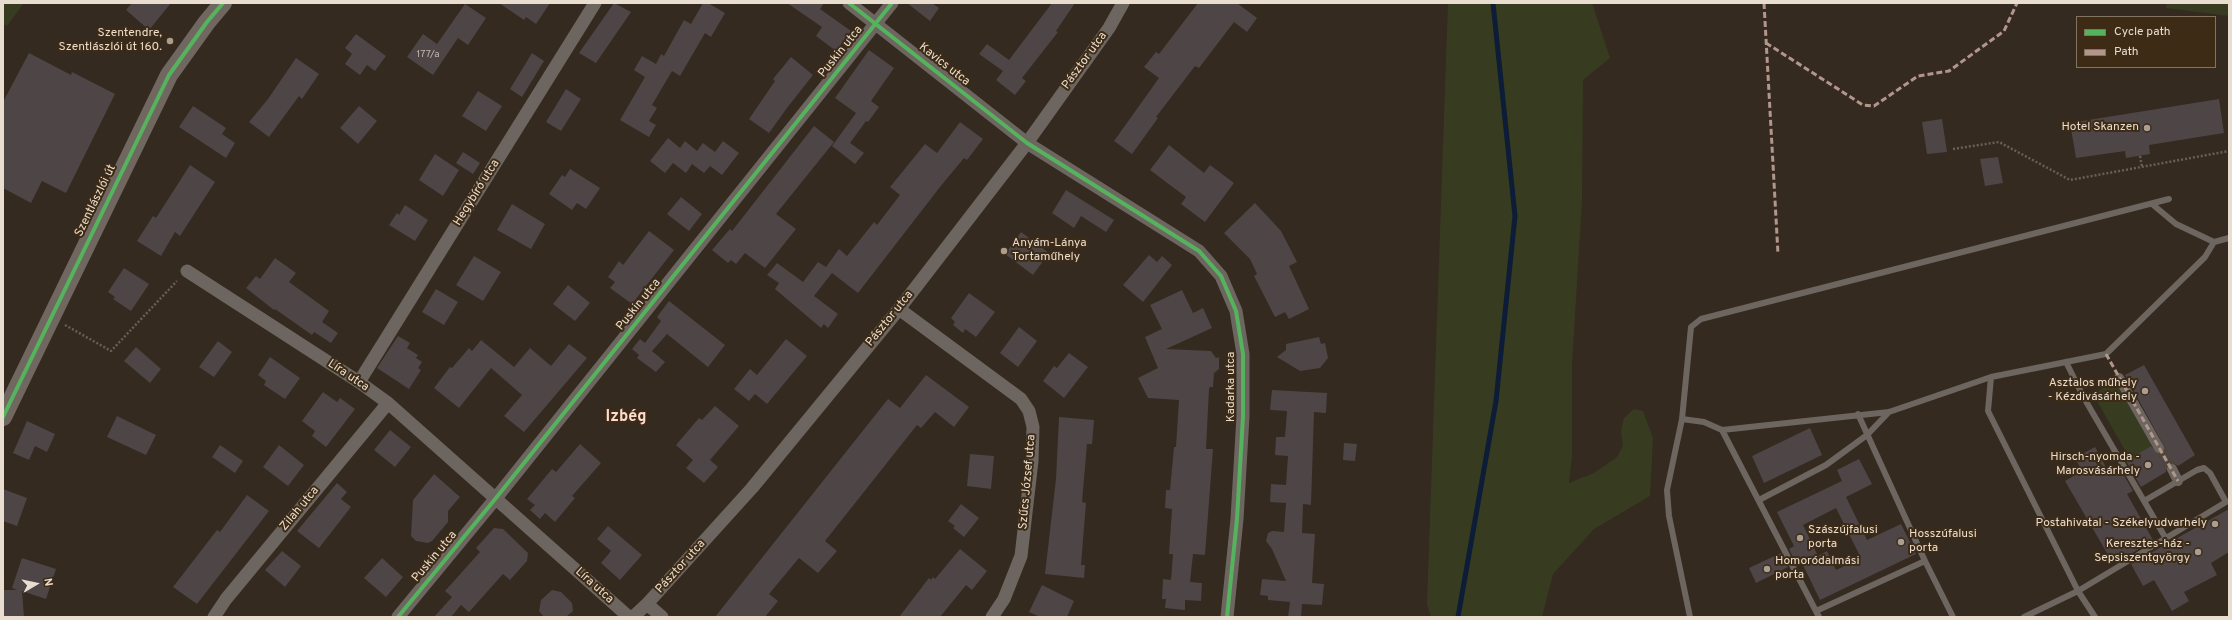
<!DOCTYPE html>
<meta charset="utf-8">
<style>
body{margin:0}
#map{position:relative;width:2232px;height:620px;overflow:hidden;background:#342a1f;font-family:Overpass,sans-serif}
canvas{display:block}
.frame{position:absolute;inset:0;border:4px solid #e9ddd0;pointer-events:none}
.legend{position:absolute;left:2076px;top:16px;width:140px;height:52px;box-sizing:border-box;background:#3d2b16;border:1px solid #827260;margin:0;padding:5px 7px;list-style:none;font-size:12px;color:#e9ddd0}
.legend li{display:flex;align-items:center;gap:8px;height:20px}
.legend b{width:20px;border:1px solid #827260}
.north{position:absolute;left:16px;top:564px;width:40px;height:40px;-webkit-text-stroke:3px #3d2b16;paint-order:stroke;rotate:81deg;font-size:11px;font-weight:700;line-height:16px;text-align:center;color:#e9ddd0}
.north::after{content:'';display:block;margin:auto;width:14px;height:18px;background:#e9ddd0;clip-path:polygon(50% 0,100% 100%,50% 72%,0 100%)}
</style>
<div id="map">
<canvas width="2232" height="620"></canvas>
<div class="frame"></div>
<ul class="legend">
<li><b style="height:5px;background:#56b35d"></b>Cycle path</li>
<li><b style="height:5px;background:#b2968c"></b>Path</li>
</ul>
<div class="north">N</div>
</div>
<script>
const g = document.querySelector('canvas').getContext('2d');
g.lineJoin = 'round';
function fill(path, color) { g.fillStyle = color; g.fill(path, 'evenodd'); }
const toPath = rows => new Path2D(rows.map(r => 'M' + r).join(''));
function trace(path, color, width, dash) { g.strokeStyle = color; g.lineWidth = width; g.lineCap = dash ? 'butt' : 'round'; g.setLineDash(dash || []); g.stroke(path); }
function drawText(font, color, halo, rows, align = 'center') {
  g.font = font + ' Overpass,sans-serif'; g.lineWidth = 4; g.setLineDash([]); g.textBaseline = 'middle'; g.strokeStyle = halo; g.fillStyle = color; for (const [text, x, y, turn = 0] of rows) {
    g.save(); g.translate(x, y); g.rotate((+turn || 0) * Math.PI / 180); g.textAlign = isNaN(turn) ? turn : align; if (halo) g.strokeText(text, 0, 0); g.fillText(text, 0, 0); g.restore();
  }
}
const green = toPath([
 [3,3,24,3,7,26,3,24],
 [1448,3,1592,3,1610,58,1583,80,1582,200,1572,364,1572,456,1569,483,1594,473,1617,457,1623,446,1621,431,1624,418,1634,409,1643,411,1653,438,1650,496,1594,529,1553,574,1542,617,1431,617,1427,604],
 [2167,3,2229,3,2229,16,2166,8],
 [2115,381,2152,446,2130,459,2093,394]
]);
const stream = toPath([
 [1458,617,1496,401,1515,216,1493,3]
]);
const building = toPath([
 [132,3,171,3,149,30,126,10],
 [499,3,550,3,536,24,526,17,524,20],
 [614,3,631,12,596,63,579,53],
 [703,3,708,3,725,13,711,37,705,33,680,76,672,71,652,105,657,108,649,121,656,125,649,137,620,120,645,77,634,70,642,56,656,64,661,54,664,56,684,20,691,24],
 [787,3,824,3,820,9,851,31,836,51,816,36,822,27],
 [907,3,932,3,939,8,930,21],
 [1052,3,1075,3,1056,31,1058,32,1022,78,1026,81,1015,95,996,80,1003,71,979,54,987,44,1009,60],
 [1198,3,1237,3,1257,18,1247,32,1234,22,1199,68,1195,66,1156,117,1158,118,1132,154,1114,141,1159,78,1144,67,1156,52,1159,54],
 [465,4,486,18,468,45,458,38,433,75,407,57,423,34,437,44],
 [356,34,386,56,375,71,367,65,360,75,345,64,352,54,345,48],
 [869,50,894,68,871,101,879,107,868,122,866,121,850,143,864,153,855,164,832,146,856,113,835,98],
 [29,53,71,75,72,72,115,94,66,193,42,181,31,203,3,188,3,102],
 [532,53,544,61,522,97,510,89],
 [791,57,813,75,787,108,769,133,749,119,775,81,773,79],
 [296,58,319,74,302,99,299,96,269,137,249,122,268,99],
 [566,89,581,99,561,131,546,122],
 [478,91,502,106,486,131,462,116],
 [2219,99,2224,133,2149,145,2150,154,2126,158,2125,151,2076,158,2070,123],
 [193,106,226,128,222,134,235,143,226,158,179,127],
 [359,106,377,121,358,144,340,128],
 [1942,119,1947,152,1927,154,1922,122],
 [960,122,983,139,967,160,964,158,940,187,858,293,832,273,814,296,838,314,828,328,824,324,821,328,775,289,779,283,767,275,777,263,803,282,818,262,826,267,839,249,847,256,874,222,877,225,900,195,890,187,925,144,937,153],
 [814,126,834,142,776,214,796,229,765,268,745,253,736,264,731,260,728,263,712,250,730,229,732,231],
 [668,138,680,148,685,141,697,151,703,143,715,152,723,141,739,153,722,175,710,166,704,173,692,164,686,173,673,163,665,173,650,161],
 [1169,145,1204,173,1210,165,1234,183,1205,222,1181,204,1186,197,1150,170],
 [463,152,480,163,473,174,456,163],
 [435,154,459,170,443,196,419,180],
 [1998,157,2003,183,1985,186,1980,159],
 [190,165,215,182,180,236,175,232,161,256,137,241,153,216,156,218],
 [570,169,600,188,586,209,577,203,572,210,549,194,562,175,565,177],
 [1066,190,1114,220,1106,232,1081,216,1074,228,1052,213],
 [681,197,702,214,689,231,667,214],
 [1255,203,1281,231,1297,262,1289,266,1309,309,1289,319,1285,312,1275,317,1254,276,1257,274,1250,259,1224,233],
 [512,204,545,224,531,249,497,230],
 [405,205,428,220,415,241,389,225,397,213,399,215],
 [649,231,674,250,632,304,610,288,615,282,608,277,619,261,623,265],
 [1021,232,1049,253,1033,275,1005,254],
 [1149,255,1157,262,1162,256,1172,265,1143,302,1123,285],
 [474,256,501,272,483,301,456,285],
 [275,258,296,273,289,282,329,311,322,322,338,333,331,343,314,332,312,335,275,309,274,310,246,288,256,276,260,279],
 [124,268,149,284,131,311,113,299,115,297,108,292],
 [568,285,590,303,575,321,553,304],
 [436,289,458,302,444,325,422,312],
 [1182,290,1193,313,1203,308,1212,328,1166,349,1211,351,1216,358,1219,357,1219,369,1214,373,1213,387,1210,387,1209,389,1206,449,1213,449,1205,555,1193,554,1190,582,1202,583,1201,601,1185,600,1185,610,1165,608,1166,599,1162,599,1163,579,1171,580,1173,554,1169,554,1172,509,1165,508,1166,490,1170,490,1174,447,1176,447,1179,400,1148,398,1138,378,1158,368,1145,337,1162,329,1150,305],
 [969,293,995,312,976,337,965,329,963,333,953,325,955,322,951,318],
 [669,301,725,345,708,367,667,334,652,351,665,362,656,372,637,358,639,355,632,349,640,339,645,343,661,321,657,317],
 [1019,327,1037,341,1018,367,1000,353],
 [398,336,410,343,407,348,418,355,416,358,422,362,418,368,421,370,409,389,377,368],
 [1319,337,1321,344,1325,343,1328,358,1320,368,1300,371,1277,357,1286,350,1286,344],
 [786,339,807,356,767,404,755,394,749,401,734,389,750,369,757,375],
 [481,340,514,367,530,348,551,366,569,344,587,358,524,432,504,416,522,395,491,368,459,408,434,388,450,367,452,368,469,348,472,351],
 [218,341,232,352,214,377,199,367],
 [136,347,161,369,150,383,124,361],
 [1069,353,1088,367,1064,398,1043,381,1054,366,1057,368],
 [270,357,300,378,285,399,264,385,266,381,258,375],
 [2144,365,2195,455,2178,466,2173,463,2169,463,2166,468,2166,472,2141,487,2126,461,2151,446,2159,454,2163,453,2165,448,2125,375],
 [926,375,969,407,954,427,935,412,921,428,917,425,825,541,837,551,818,573,799,558,769,594,778,601,765,617,715,617,888,399,900,408],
 [1272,390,1327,393,1326,413,1314,412,1311,505,1303,504,1302,533,1315,534,1312,583,1324,584,1322,605,1302,604,1301,617,1288,617,1290,602,1268,600,1268,596,1260,595,1262,579,1286,581,1272,549,1266,541,1268,533,1272,531,1284,532,1286,503,1270,502,1271,484,1286,485,1288,456,1275,455,1276,437,1285,437,1287,411,1270,410],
 [323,392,337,402,340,398,355,409,326,447,312,436,315,431,302,421],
 [715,406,739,426,710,460,718,467,704,483,686,468,693,460,676,445,699,418,702,420],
 [117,416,156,435,146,455,107,437],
 [1059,417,1094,420,1092,444,1087,444,1082,502,1086,503,1081,565,1085,565,1084,578,1045,574,1056,479],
 [27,421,55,434,47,452,35,446,29,460,13,453],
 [1810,428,1822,455,1764,483,1752,456],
 [390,430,411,447,395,467,374,450],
 [1344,443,1357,444,1355,461,1343,460],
 [580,444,601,463,572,496,575,498,555,522,545,513,540,519,530,510,535,505,527,499,552,469,556,472],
 [220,445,243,461,235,473,212,457],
 [279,445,304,465,288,486,263,467],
 [2095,447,2108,471,2118,465,2133,491,2127,494,2153,540,2126,557,2124,553,2111,560,2065,481,2082,471,2075,458],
 [970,454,994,456,991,489,967,486],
 [1859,459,1872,484,1846,497,1867,540,1901,524,1916,554,1820,600,1801,561,1796,564,1789,549,1794,546,1777,512,1842,481,1837,470],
 [1836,508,1861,558,1836,570,1827,551,1818,556,1803,525],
 [434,474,460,497,448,511,448,522,432,541,428,543,416,541,411,536,413,500],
 [337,483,347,492,341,499,351,507,319,548,297,531],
 [3,489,27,498,17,526,3,521],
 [247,495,269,511,197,604,173,587,217,530,220,532],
 [961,504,979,518,964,537,953,528,955,526,948,521],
 [2229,509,2229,552,2211,563,2217,575,2184,592,2189,601,2172,611,2154,580,2143,586,2131,564],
 [608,526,642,555,620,580,601,563,611,551,597,539],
 [494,528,503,529,528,553,527,561,510,580,503,574,469,612,461,605,451,617,434,617,452,597,445,591,480,552,476,548],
 [960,549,987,571,972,590,966,585,940,617,899,617,929,578,931,580,933,577,935,579],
 [282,551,301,566,285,587,265,570],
 [1781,553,1788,567,1756,583,1749,568],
 [22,558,56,569,46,599,22,591,24,617,3,617,3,590,17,590,12,588],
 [382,558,403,577,386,597,364,578],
 [1042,585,1074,601,1067,617,1040,617,1029,612],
 [552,590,561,592,572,603,573,611,566,617,544,617,539,611,541,600]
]);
const pedestrianTunnel = toPath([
 [2159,448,2172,469]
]);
const path = toPath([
 [1953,149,1999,142,2070,180,2229,151],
 [2140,156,2142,167],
 [65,325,111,351,177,281]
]);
const service = toPath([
 [2152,204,2176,224,2214,242,2229,238],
 [2066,362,2084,398,2165,537],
 [1991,377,1988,411,2078,591,2095,617],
 [1858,414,1925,561,1953,617],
 [1682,419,1704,422,1722,430,1889,412,1991,377,2106,354,2205,257,2214,242],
 [1722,430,1819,617],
 [1759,500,1826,465,1867,435,1889,412],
 [1816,611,1925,561],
 [1690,617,1669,516,1667,490,1682,419,1691,327,1701,319,2169,199],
 [2024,617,2078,591,2226,502,2210,473,2204,468,2197,470,2144,501]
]);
const pedestrian = toPath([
 [2119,378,2159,448],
 [2172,469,2178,481]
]);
const minor = toPath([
 [849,3,1027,143,1199,251,1221,276,1236,311,1243,354,1243,416,1237,519,1227,617],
 [187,271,359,382,388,403,629,617],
 [899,309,1021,399,1029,411,1033,427,1032,461,1021,556,1004,599,992,617],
 [359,382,595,3],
 [647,604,662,617],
 [214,617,226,599,388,403],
 [398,617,496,498,892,3],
 [633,617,647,604,752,488,899,309,1027,143,1109,28,1123,3]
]);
const secondary = toPath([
 [3,417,169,75,207,22,223,3]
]);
const quiet = toPath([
 [1764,3,1778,254],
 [1766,43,1863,105,1874,106,1918,76,1949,71,2004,31,2017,3],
 [2106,354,2178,481]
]);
const cycleway = toPath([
 [849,3,1027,143,1199,251,1221,276,1236,311,1243,354,1243,416,1237,519,1227,617],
 [3,417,169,75,207,22,223,3],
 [398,617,496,498,892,3]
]);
const markers = [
 [170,41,4,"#aa9e92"],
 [2147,128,4,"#aa9e92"],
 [1004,251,4,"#aa9e92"],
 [2145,391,4,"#aa9e92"],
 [2148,465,4,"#aa9e92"],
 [2215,524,4,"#aa9e92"],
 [1800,538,4,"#aa9e92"],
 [1901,542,4,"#aa9e92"],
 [2198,552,4,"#aa9e92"],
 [1767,569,4,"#aa9e92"]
];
const numberNames = [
 ["177/a",428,55]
];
const poiNames = [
 ["Szentendre,",162,34],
 ["Szentlászlói út 160.",162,48],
 ["Hotel Skanzen",2139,128],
 ["Anyám-Lánya",1012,244,"left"],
 ["Tortaműhely",1012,258,"left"],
 ["Asztalos műhely",2137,384],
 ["- Kézdivásárhely",2137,398],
 ["Hirsch-nyomda -",2140,458],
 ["Marosvásárhely",2140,472],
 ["Postahivatal - Székelyudvarhely",2207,524],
 ["Szászújfalusi",1808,531,"left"],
 ["porta",1808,545,"left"],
 ["Hosszúfalusi",1909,535,"left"],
 ["porta",1909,549,"left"],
 ["Keresztes-ház -",2190,545],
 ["Sepsiszentgyörgy",2190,559],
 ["Homoródalmási",1775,562,"left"],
 ["porta",1775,576,"left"]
];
const streetNames = [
 ["Puskin utca",841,52,-51],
 ["Pásztor utca",1085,61,-54],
 ["Kavics utca",944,65,38],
 ["Hegybíró utca",477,193,-58],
 ["Szentlászlói út",96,201,-64],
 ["Puskin utca",639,305,-51],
 ["Pásztor utca",890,319,-51],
 ["Líra utca",348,376,34],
 ["Kadarka utca",1232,387,-90],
 ["Szűcs József utca",1028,482,-85],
 ["Zilah utca",300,509,-50],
 ["Puskin utca",435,557,-50],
 ["Pásztor utca",681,567,-48],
 ["Líra utca",594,586,42]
];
const districtNames = [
 ["Izbég",626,418]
];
fill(green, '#373c20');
trace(stream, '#0d1c37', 5);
fill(building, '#4e4547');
trace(pedestrianTunnel, '#4f453a', 10, [10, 5]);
trace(path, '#676059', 2.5, [2, 2]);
trace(service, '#6d6660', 6);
trace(pedestrian, '#6d6660', 10);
trace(minor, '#6d6660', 13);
trace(secondary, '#706760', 18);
trace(quiet, '#b2968c', 3, [6, 3]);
trace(cycleway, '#56b35d', 4);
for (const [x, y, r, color] of markers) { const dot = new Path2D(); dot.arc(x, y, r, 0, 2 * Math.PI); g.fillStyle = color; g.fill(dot); trace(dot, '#3d2b16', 1.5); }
drawText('10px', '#c2b7ae', null, numberNames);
drawText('12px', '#e9ddd0', '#3d2b16', poiNames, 'right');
drawText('12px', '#e9ddd0', '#3d2b16', streetNames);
drawText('bold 16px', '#fcdccf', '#3d2b16', districtNames);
</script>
